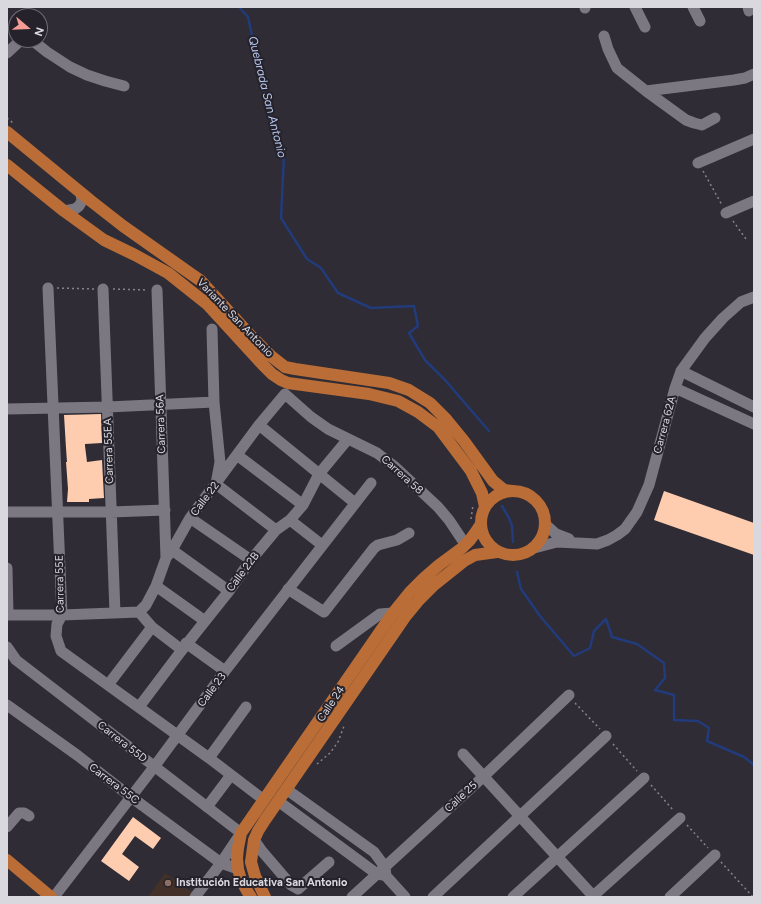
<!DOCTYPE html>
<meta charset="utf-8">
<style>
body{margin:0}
#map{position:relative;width:761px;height:904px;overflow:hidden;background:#2f2c35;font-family:Figtree,sans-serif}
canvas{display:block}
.frame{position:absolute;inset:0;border:8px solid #d9d8de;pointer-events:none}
.north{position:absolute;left:8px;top:8px;width:40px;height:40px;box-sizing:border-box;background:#25222b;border:1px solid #6d6b73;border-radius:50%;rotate:109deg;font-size:11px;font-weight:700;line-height:16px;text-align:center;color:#d9d8de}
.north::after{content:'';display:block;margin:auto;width:14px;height:18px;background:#f59c94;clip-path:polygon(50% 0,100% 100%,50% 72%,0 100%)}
</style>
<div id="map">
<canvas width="761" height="904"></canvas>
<div class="frame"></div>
<div class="north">N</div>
</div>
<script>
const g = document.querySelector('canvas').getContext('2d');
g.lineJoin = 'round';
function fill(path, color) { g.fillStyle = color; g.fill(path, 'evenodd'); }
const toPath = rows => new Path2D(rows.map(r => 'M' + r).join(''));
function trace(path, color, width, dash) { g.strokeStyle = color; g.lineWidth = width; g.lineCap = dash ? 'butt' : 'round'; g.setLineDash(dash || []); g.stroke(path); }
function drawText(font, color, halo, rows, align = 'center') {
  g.font = font + ' Figtree,sans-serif'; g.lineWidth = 4; g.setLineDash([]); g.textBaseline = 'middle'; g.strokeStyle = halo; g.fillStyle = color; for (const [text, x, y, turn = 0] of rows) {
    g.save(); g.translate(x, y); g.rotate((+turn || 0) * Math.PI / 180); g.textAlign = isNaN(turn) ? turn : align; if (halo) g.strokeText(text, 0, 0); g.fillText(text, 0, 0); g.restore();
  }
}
const education = toPath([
 [165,873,192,892,188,897,148,897]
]);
const stream = toPath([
 [239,7,248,17,266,101,284,156,281,218,307,259,321,268,338,293,371,308,414,306,418,326,409,333,425,360,445,380,489,431],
 [502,506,509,518,512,526,513,542],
 [517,572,521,589,540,616,574,656,590,648,594,631,606,619,612,637,637,644,664,663,665,678,655,690,674,695,674,720,698,721,709,728,707,741,744,757,754,765]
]);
const building = toPath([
 [101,414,102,443,85,444,85,446,87,462,102,460,104,498,89,499,89,502,67,502,68,489,66,462,67,462,66,448,64,415],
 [664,491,754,523,754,555,654,520],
 [133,817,161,838,153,849,135,836,122,854,139,867,129,881,101,861]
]);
const path = toPath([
 [7,118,13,123],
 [703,171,722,205],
 [733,221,746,239],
 [57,288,94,289],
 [113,289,148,290],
 [471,519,473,505],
 [575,703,600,729],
 [613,744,637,771],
 [317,764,330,753,338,742,344,726],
 [651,785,674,811],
 [687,825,708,848],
 [721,862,753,897]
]);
const minor = toPath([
 [585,7,585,8],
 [635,7,645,27],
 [693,7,700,21],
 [748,7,749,11],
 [604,36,608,49,617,68,646,91,686,120,694,123,702,125,715,118],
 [32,40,47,52,70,67,87,75,105,81,124,86],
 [7,53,21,40],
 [646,91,734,80,745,78,754,74],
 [698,163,754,139],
 [64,211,75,209,79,206,82,201,81,193],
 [726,213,754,201],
 [48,288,62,615,57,624,56,636,61,651,209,758,264,800],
 [103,289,115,613],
 [157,290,166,558],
 [212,329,214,402,220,462,216,484,276,530],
 [681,371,754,407],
 [675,388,754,424],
 [7,409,108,407,214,402],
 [259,425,355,503],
 [237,455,303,505],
 [7,512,111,512,165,510],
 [190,518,251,560],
 [290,520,322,545],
 [545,524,556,534,569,539],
 [534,548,557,542,597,544,608,540,617,535,625,529,637,512,649,485,675,388,681,371,705,338,723,318,741,302,754,297],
 [172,550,229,591],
 [7,568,8,615,62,615,139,612],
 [156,586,205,621],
 [288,589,324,612,374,548,378,545,397,540,409,533],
 [139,612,146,605,156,586,166,558,172,550,190,518,259,425,285,394,311,417,328,429,377,453,394,466,438,507,449,520,465,544],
 [139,612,152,627,182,650],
 [186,643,225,671],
 [336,646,380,614,393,613],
 [7,647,16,660,241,833,221,863,195,897],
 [108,685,152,627],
 [7,705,77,755,131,797,221,863,238,869],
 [139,707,182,650,229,591,251,560,276,530,290,520,303,505,319,474,348,439],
 [463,754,594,897],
 [209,758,246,707],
 [286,789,374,852,385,867,386,876,405,897],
 [278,801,377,874,383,875],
 [207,807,231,775],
 [7,827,19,813,24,813,29,816],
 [254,840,261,850,291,885,298,889,329,862],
 [54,897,154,767,225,671,371,483],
 [352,897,483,777,569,695],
 [433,897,606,736],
 [513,897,644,778],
 [592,897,680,818],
 [670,897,715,855]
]);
const major = toPath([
 [7,132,91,201,123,226,201,281,252,337,271,356,285,367,295,369,389,383,409,390,430,403,446,419,464,441,493,481,504,490,512,491],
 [7,165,64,211,104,240,135,255,168,273,207,304,262,364,272,374,281,380,288,383,369,394,398,401,418,412,438,427,471,471,482,493,485,507],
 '481 523a32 32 0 1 1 64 0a32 32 0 1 1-64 0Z',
 [7,860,51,897],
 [251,897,247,891,241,880,238,869,237,858,238,848,241,833,393,613,410,592,424,578,439,565,462,548,470,540,475,533,481,524],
 [265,897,255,876,251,862,254,840,258,831,265,820,405,617,419,600,434,585,464,561,475,555,497,552]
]);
const markers = [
 [168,883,4,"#8d6e63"]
];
const streetNames = [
 ["Variante San Antonio",235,318,46],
 ["Carrera 56A",161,424,-92],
 ["Carrera 62A",665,425,-75],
 ["Carrera 55EA",109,451,-92],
 ["Carrera 58",402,475,42],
 ["Calle 22",205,499,-53],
 ["Calle 22B",243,572,-53],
 ["Carrera 55E",60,584,-91],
 ["Calle 23",212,690,-53],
 ["Calle 24",331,704,-56],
 ["Carrera 55D",122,742,38],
 ["Carrera 55C",114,784,37],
 ["Calle 25",461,797,-43]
];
const poiNames = [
 ["Institución Educativa San Antonio",176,883]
];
const waterNames = [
 ["Quebrada San Antonio",267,97,76]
];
fill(education, '#433029');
trace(stream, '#213b7b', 2.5);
fill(building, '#fecdb0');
trace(path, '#86848b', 1.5, [2, 3]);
trace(minor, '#7b7882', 11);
trace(major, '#ba6d36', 12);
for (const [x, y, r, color] of markers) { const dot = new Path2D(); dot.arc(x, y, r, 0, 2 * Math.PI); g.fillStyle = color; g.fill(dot); trace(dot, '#25222b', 1.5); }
drawText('11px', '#d9d8de', '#25222b', streetNames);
drawText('bold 11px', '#d9d8de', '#25222b', poiNames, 'left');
drawText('italic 12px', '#b7c9ef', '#25222b', waterNames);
</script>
